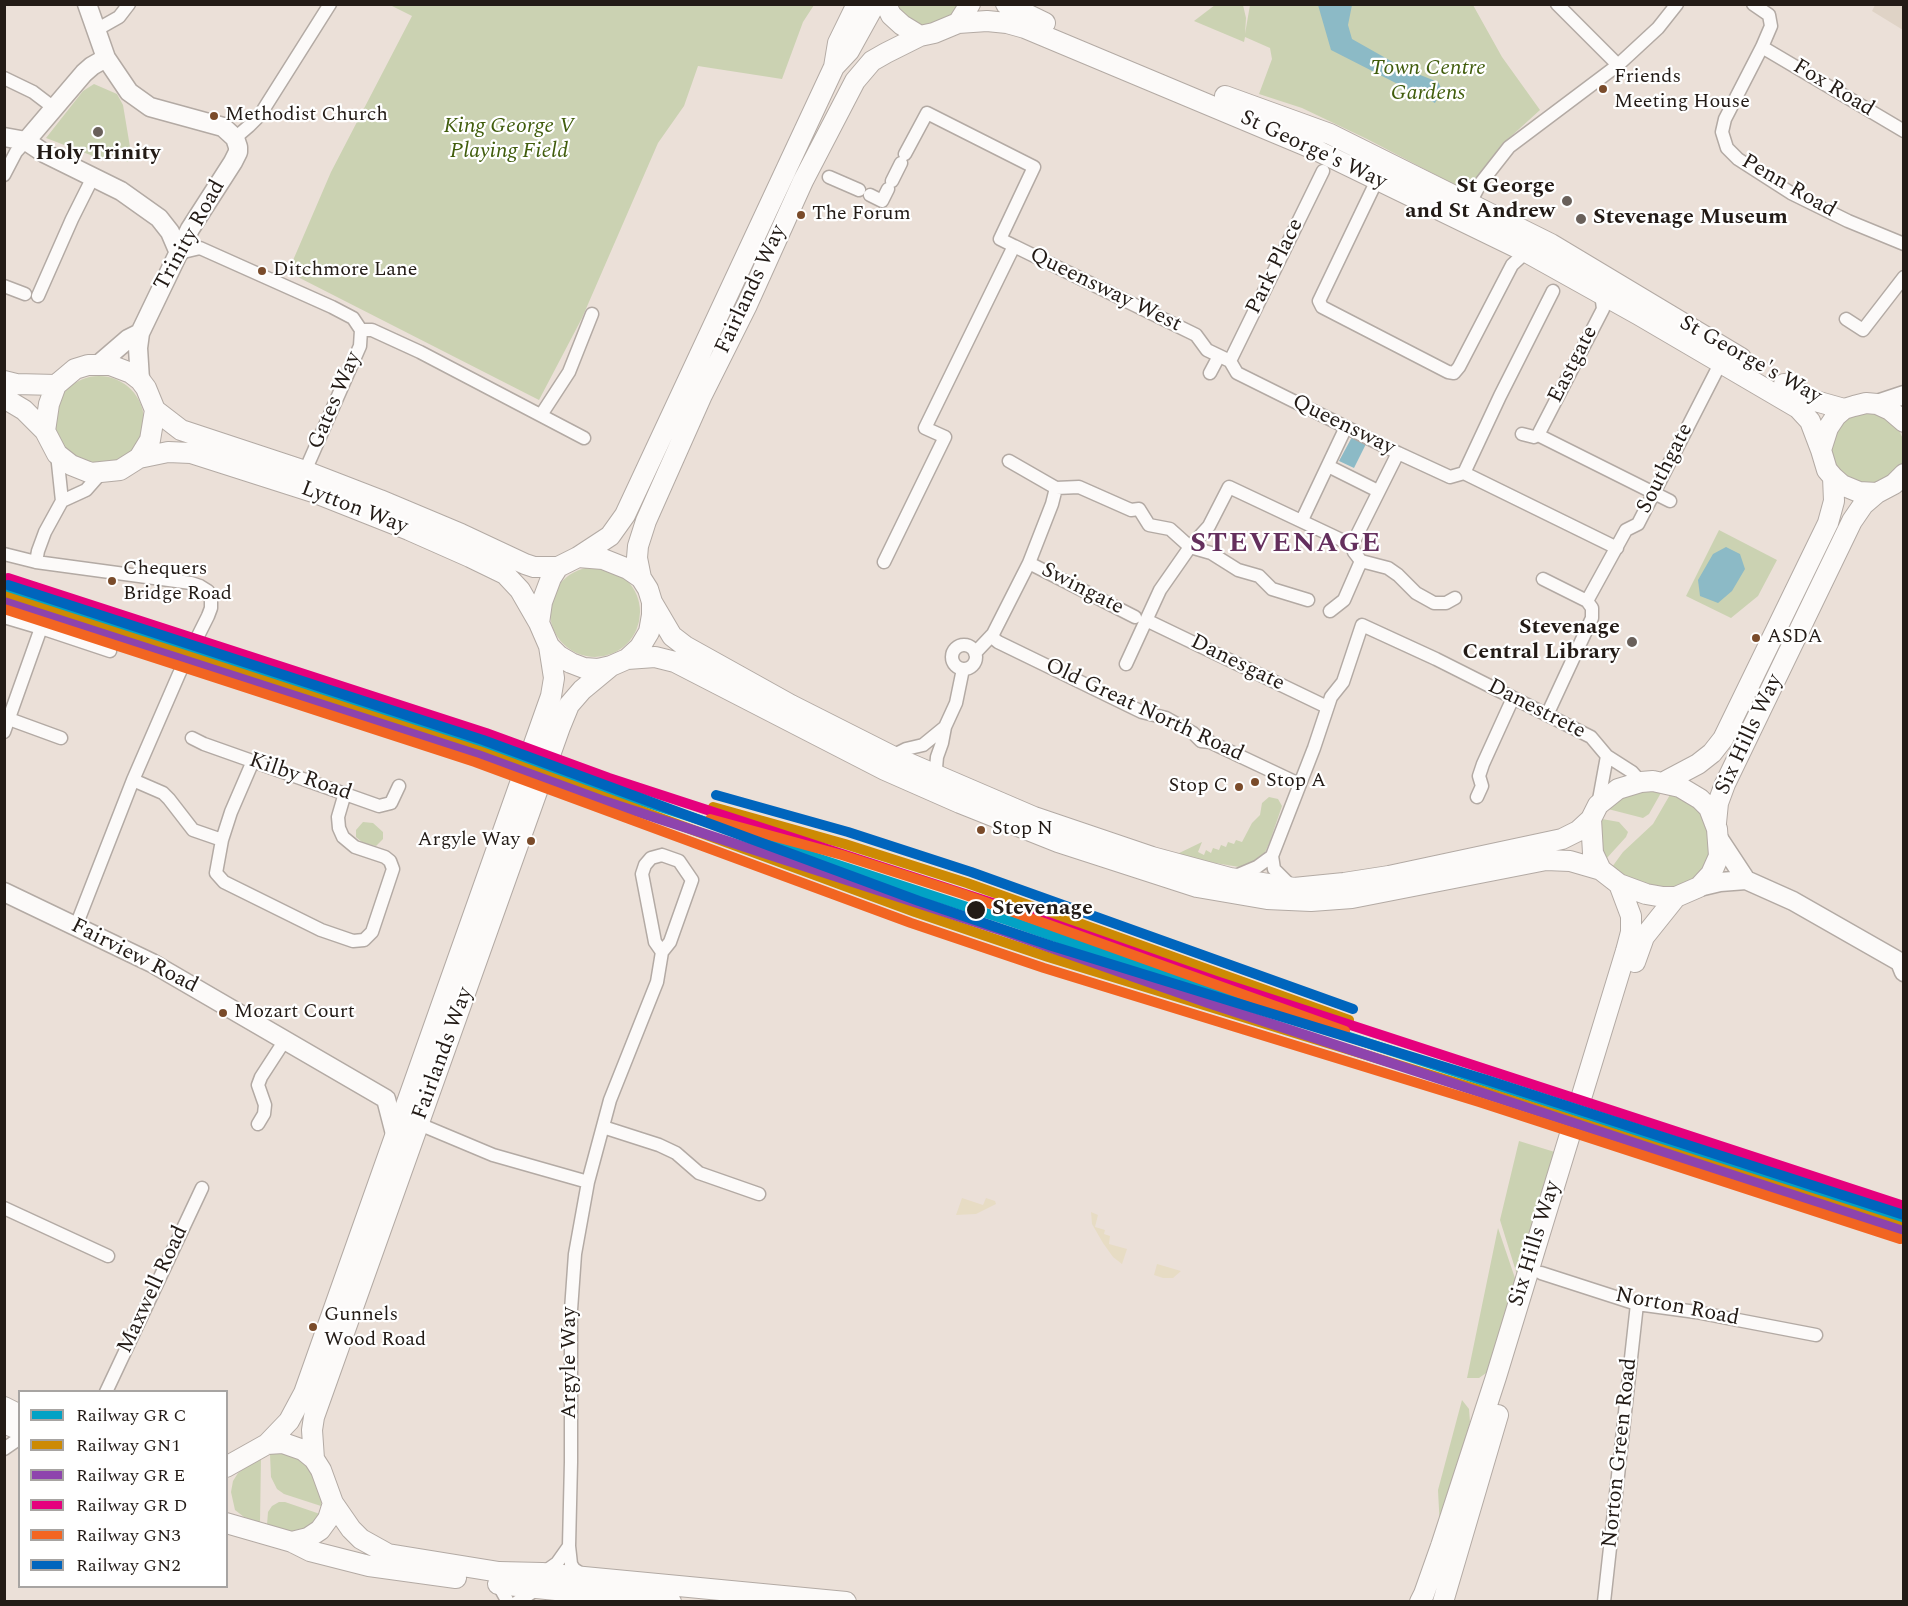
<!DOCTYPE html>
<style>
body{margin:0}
#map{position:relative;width:1908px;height:1606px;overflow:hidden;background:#ebe0d8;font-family:Spectral,serif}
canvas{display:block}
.frame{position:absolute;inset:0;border:6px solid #231b16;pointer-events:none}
.legend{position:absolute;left:18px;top:1390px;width:210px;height:198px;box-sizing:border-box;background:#fff;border:2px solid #a7a4a2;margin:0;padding:8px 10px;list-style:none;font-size:18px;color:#231b16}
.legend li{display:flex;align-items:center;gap:12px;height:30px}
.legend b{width:30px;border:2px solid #a7a4a2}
</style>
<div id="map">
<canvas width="1908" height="1606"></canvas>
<div class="frame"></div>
<ul class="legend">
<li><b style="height:8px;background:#02a2c5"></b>Railway GR C</li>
<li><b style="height:8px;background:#cd8a04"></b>Railway GN1</li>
<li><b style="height:8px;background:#8e44ad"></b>Railway GR E</li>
<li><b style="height:8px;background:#e5007d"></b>Railway GR D</li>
<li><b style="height:8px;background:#f26522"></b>Railway GN3</li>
<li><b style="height:8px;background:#0065bd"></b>Railway GN2</li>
</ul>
</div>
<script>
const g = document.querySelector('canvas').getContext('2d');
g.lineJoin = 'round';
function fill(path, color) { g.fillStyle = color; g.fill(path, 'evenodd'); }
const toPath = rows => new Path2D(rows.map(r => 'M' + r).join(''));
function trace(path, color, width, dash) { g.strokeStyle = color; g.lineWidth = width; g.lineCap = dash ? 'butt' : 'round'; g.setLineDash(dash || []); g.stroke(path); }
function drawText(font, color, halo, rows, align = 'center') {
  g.font = font + ' Spectral,serif'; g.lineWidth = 4.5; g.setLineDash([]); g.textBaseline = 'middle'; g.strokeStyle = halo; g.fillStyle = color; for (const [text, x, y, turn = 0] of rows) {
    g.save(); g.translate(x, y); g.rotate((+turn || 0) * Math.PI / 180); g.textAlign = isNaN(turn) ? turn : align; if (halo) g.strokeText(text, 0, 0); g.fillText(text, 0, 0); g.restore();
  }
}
const education = toPath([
 [1875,5,1903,5,1903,30,1872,11]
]);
const green = toPath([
 [390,5,814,5,803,22,782,79,698,66,684,106,658,143,582,318,539,400,288,272,331,172,412,16],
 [892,5,962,5,955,14,941,23,913,27],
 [1215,5,1243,5,1246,18,1245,34,1250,5,1473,5,1502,57,1540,110,1507,140,1469,187,1459,187,1367,139,1302,108,1259,94,1272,59,1270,48,1245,37,1244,42,1194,21],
 [94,84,117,94,123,105,130,147,128,162,110,154,106,161,46,138,83,91],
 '54 421a45 45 0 1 1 90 0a45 45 0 1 1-90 0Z',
 [1864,412,1880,414,1898,428,1903,439,1902,465,1880,486,1848,483,1830,457,1833,433,1849,416],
 [1719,530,1777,560,1758,596,1731,618,1686,596],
 '550 612a45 45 0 1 1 90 0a45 45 0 1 1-90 0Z',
 [1631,791,1662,791,1649,814,1643,818,1608,809],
 [1671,793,1680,796,1703,812,1714,850,1696,881,1666,891,1631,883,1612,867,1623,852,1653,824],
 [1269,797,1278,799,1282,806,1270,841,1263,857,1247,866,1239,867,1173,856,1202,842,1198,852,1204,855,1206,850,1211,853,1213,848,1219,850,1221,845,1226,847,1228,842,1234,844,1236,840,1242,842,1252,823,1260,815,1262,803],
 [1602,819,1619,822,1628,832,1626,837,1606,859,1600,847,1598,832],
 [363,822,373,823,383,832,383,839,376,846,363,843,356,837,356,830],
 [1519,1141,1558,1153,1518,1278,1500,1220],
 [1498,1228,1518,1287,1489,1371,1479,1378,1467,1378],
 [1462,1400,1469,1409,1470,1422,1449,1493,1440,1529,1438,1490],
 [282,1452,291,1452,306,1464,313,1473,321,1494,321,1506,284,1494,277,1489,271,1477,270,1454],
 [261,1457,260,1523,244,1517,235,1510,231,1492,233,1481,238,1473],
 [279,1502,285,1502,320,1514,311,1527,295,1533,267,1525,268,1512,272,1506]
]);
const sand = toPath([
 [962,1198,983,1205,986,1198,995,1201,996,1204,976,1214,956,1215],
 [1091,1212,1098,1215,1095,1227,1105,1230,1104,1234,1110,1236,1109,1244,1127,1249,1122,1264,1113,1257,1103,1243,1092,1224],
 [1157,1264,1181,1271,1173,1278,1163,1278,1154,1275]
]);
const water = toPath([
 [1318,5,1352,5,1348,25,1352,39,1405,69,1438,82,1442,90,1435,103,1331,50],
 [1352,437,1366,444,1354,468,1339,461],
 [1726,547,1740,554,1745,569,1732,591,1718,603,1700,596,1698,580,1713,554]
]);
const street = toPath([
 [1557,4,1618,65],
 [1753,4,1769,15,1771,26,1762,47,1725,119,1722,132,1727,148,1738,159,1791,193,1848,221,1904,244],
 [96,30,119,17,129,4],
 [1762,47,1904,131],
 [4,78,33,92,54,108],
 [235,138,249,126,260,115,330,4],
 [4,175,16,152,26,141],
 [829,177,859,190],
 [1377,180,1319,301,1322,307,1448,372,1454,373,1459,367,1512,265,1526,252],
 [892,181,901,163],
 [870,195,882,201,888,189],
 [1470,203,1480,184,1509,147,1618,65,1658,28,1677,4],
 [1014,246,1196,335,1207,350,1230,361,1237,373,1398,453,1450,477,1464,473,1617,548],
 [179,253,200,248,332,307,353,318,361,330,360,346,305,471],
 [4,286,25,294],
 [1601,293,1603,309,1538,435,1670,501],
 [38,296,72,219,93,177],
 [1846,319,1863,330,1904,277],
 [361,330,372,330,420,352,584,438],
 [1230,361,1323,171],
 [1210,373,1219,356],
 [541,415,569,372,592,314],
 [1522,434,1534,437,1538,435],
 [57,454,62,501],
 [1009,461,1056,488,1079,487,1131,510,1139,509,1149,525,1170,529,1190,547,1211,553,1238,570,1259,576,1272,589,1308,600],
 [1328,466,1378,491],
 [1464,473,1500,396,1553,291],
 [1302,520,1346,427],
 [1352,545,1354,552,1361,561,1388,568,1398,575,1416,593,1434,603,1446,603,1455,598],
 [1352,545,1398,453],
 [4,554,36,562,191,583,200,586,208,591,211,600,211,608,208,616,179,674,133,780,76,926],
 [36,562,38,551,45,532,62,501,86,490,101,473],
 [884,562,945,437,925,428,1014,246,1000,239,1034,167,927,113,905,154],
 [1029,563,1135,617],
 [1543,579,1587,601,1592,608,1592,618,1547,715],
 [1587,601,1626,530,1638,524,1721,362],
 [1330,611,1344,600,1361,561],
 [4,617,41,628,4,732],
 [1146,620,1327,707],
 [41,628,110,651],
 [991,636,998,642,1142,712,1166,718,1193,733,1201,741,1210,742,1299,784],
 '952 657a12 12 0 1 1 24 0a12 12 0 1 1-24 0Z',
 [975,653,993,634,1029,563,1052,504,1056,488],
 [1126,664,1160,590,1190,547,1209,526,1229,487,1352,545],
 [9,719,61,738],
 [192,738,204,744,379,806,391,803,399,786],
 [892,756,906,749,923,745,945,727],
 [940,777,936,768,937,757,942,743,945,727,956,703,963,669],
 [133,780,163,793,169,799,193,830,222,840,231,812,253,761],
 [1477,797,1482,786,1479,776,1483,764,1513,698],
 [1598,805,1607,756],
 [222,840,216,873,224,882,321,930,353,941,364,940,372,932,393,869,390,861,385,857,355,847,343,837,339,828,338,817,345,793],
 [662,855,679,861,692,880,670,942,662,952,655,942,642,874,645,865,651,858,662,855],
 [1231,878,1257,867,1272,856],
 [1290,885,1274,869,1272,856,1314,748,1331,697,1343,682,1362,625,1436,659,1591,737,1607,756,1632,772,1641,782],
 [258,1124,264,1114,265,1105,258,1085,261,1077,285,1040],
 [419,1124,493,1155,588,1182],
 [603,1127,659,1145,676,1153,699,1173,759,1194],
 [4,1208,108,1256],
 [1541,1273,1637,1304,1696,1312,1816,1335],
 [106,1392,202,1188],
 [4,1449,20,1438],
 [543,1573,557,1563,569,1546],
 [584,1576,574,1569,571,1564,569,1546,571,1462,571,1310,575,1254,588,1182,610,1100,657,982,662,952],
 [498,1584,508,1602],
 [517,1602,536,1590],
 [1604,1602,1637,1304]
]);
const secondary = toPath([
 [87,4,106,58,129,92,150,107,223,127,235,138,238,147,238,152,233,162,190,229,140,333,138,348,140,380],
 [4,137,26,141,44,153,121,191,159,218,170,232,179,253],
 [26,141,84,73,92,66,106,58],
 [99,364,128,339,140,333],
 [1877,404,1904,395],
 [1719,839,1746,880],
 [1699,887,1720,882,1746,880,1793,901,1900,962,1904,972],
 [4,892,152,963,386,1099,395,1134]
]);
const primary = toPath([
 [886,4,891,15,902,25,920,36],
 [1006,4,1045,23],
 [958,23,987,21,1007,23,1025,28,1314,149,1526,252,1639,315,1798,408,1810,421,1821,450],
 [834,67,849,51,875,4],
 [1225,96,1330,134,1551,244,1741,358],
 [4,381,16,384,56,385],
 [1784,384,1812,400,1844,409],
 [4,398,24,410,45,431,57,454,71,465,91,473,120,470,139,458,150,440,155,410,146,388,140,380,131,373,110,365,88,365,75,369,56,385,49,404,45,431],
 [155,410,181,430,305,471,380,500,461,534,525,564,534,567,558,567],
 [1904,422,1890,410,1877,404,1866,403,1854,406,1844,409,1836,416,1828,428,1821,450,1827,470,1833,477,1842,485,1859,492,1877,493,1894,484,1904,474],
 [139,458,168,452,191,453,313,492,409,530,470,557,505,574,520,590,539,623,549,646,559,656,571,663,584,668,598,669,611,666,627,659,640,647,649,632,652,615,652,602,648,589,641,578,628,569,603,559,578,557,558,567,551,578,542,602,539,623],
 [578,557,610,536,625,515,834,67,838,43,857,4],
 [641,578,637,558,638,546,646,521,702,395,747,305,803,181,855,81,872,61,886,53,920,36,934,33,958,23,970,4],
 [652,602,672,636,685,646,791,705,892,756,1034,817,1152,857,1230,878,1294,888,1344,883,1389,876,1562,839,1578,831,1591,819],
 [627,659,655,657,675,662,885,770,960,803,1058,842,1197,887,1267,899,1311,901,1352,898,1546,860,1570,861,1601,870],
 [1653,781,1680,787,1700,799,1709,808,1717,829,1719,856,1711,874,1699,887,1676,897,1663,897,1646,894,1619,884,1601,870,1593,853,1591,819,1598,805,1618,789,1641,782,1653,781],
 [1664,782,1698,764,1712,753,1723,739,1828,523,1834,501,1833,477],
 [1716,823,1718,803,1725,784,1852,521,1863,505,1877,493],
 [1635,962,1644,937,1676,897],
 [4,1407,20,1415],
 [4,1423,20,1430],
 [267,1444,289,1421,304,1393,551,696,554,678,549,646],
 [314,1459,312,1430,314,1417,560,727,569,705,582,690,611,666],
 [226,1467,267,1444,283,1443,303,1450,314,1459,321,1470,333,1503,351,1529,361,1539,388,1554,499,1572,542,1573,846,1602],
 [226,1523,292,1542,310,1551,369,1566,456,1578],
 [292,1542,308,1538,320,1530,328,1519,333,1503],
 [498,1584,671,1602],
 [1420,1602,1424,1594,1441,1546,1496,1377,1626,951,1631,932,1631,916,1619,884],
 [1443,1602,1498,1415]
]);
const rail1 = toPath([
 [4,589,482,744,605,789,1007,920,1212,992,1904,1219]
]);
const rail2 = toPath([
 [4,596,479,751,915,912,1048,957,1483,1091,1904,1228],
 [713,807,845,844,967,883,1349,1020]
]);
const rail3 = toPath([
 [4,602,478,755,601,800,1003,931,1208,1003,1900,1230]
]);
const rail4 = toPath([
 [8,578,486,733,609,778,1011,909,1216,981,1904,1206]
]);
const rail5 = toPath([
 [4,609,475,762,911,923,1044,968,1479,1102,1900,1239],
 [710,819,842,855,963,894,1345,1031]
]);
const rail6 = toPath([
 [8,585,483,740,919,901,1052,946,1487,1080,1904,1215],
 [716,795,848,832,971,872,1353,1009]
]);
const markers = [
 [1603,89,5,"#7a4b2a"],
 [214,116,5,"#7a4b2a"],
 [98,132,6,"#69605a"],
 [1567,201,6,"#69605a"],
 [801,215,5,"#7a4b2a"],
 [1581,219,6,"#69605a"],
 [262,271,5,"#7a4b2a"],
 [112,581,5,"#7a4b2a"],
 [1756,638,5,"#7a4b2a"],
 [1632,642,6,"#69605a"],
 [1255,782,5,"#7a4b2a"],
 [1239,787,5,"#7a4b2a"],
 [981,830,5,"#7a4b2a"],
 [531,841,5,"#7a4b2a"],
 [976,910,10,"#231b16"],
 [223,1013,5,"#7a4b2a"],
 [313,1327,5,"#7a4b2a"]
];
const busNames = [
 ["Friends",1614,78],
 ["Meeting House",1614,103],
 ["Methodist Church",225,116],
 ["The Forum",812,215],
 ["Ditchmore Lane",273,271],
 ["Chequers",123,570],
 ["Bridge Road",123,595],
 ["ASDA",1767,638],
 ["Stop A",1266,782],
 ["Stop C",1228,787,"right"],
 ["Stop N",992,830],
 ["Argyle Way",520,841,"right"],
 ["Mozart Court",234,1013],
 ["Gunnels",324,1316],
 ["Wood Road",324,1341]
];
const parkNames = [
 ["Town Centre",1428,70],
 ["Gardens",1428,95],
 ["King George V",509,128],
 ["Playing Field",509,153]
];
const streetNames = [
 ["Fox Road",1833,89,31],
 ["St George's Way",1313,151,25],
 ["Penn Road",1788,187,30],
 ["Trinity Road",191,236,-61],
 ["Park Place",1276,267,-64],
 ["Fairlands Way",752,290,-65],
 ["Queensway West",1105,291,26],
 ["St George's Way",1750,361,29],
 ["Eastgate",1574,365,-63],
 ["Gates Way",336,401,-67],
 ["Queensway",1343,426,26],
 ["Southgate",1666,469,-63],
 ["Lytton Way",354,509,21],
 ["Swingate",1082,590,27],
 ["Danesgate",1237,664,26],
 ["Danestrete",1536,710,27],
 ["Old Great North Road",1144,711,25],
 ["Six Hills Way",1750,735,-65],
 ["Kilby Road",300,778,19],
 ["Fairview Road",134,957,27],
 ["Fairlands Way",444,1054,-70],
 ["Six Hills Way",1536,1244,-73],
 ["Maxwell Road",154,1290,-65],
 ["Norton Road",1677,1308,11],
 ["Argyle Way",571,1363,-90],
 ["Norton Green Road",1621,1453,-84]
];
const poiNames = [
 ["Holy Trinity",98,155,"center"],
 ["St George",1555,188],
 ["and St Andrew",1555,213],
 ["Stevenage Museum",1593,219,"left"],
 ["Stevenage",1620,629],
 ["Central Library",1620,654]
];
const stopNames = [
 ["Stevenage",992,910]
];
const districtNames = [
 ["STEVENAGE",1286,546]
];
fill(education, '#dfd3c6');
fill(green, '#cbd2b2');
fill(sand, '#e7dcc4');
fill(water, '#8cbac6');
trace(street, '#b3aaa4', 15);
trace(secondary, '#b3aaa4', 21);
trace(primary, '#b3aaa4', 22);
trace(street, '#fcfaf9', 12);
trace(secondary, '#fcfaf9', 18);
trace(primary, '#fcfaf9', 20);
trace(rail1, '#02a2c5', 10);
trace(rail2, '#cd8a04', 10);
trace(rail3, '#8e44ad', 10);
trace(rail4, '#e5007d', 10);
trace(rail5, '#f26522', 10);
trace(rail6, '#0065bd', 10);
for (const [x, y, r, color] of markers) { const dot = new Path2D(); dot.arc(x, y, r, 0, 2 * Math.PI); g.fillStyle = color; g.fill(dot); trace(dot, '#fff', 2); }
drawText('20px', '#231b16', '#fff', busNames, 'left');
drawText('italic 22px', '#415d0d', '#fff', parkNames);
drawText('22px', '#231b16', '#fff', streetNames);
drawText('bold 22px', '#231b16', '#fff', poiNames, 'right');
drawText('bold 22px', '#231b16', '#fff', stopNames, 'left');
g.letterSpacing = '1.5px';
drawText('bold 28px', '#642f5d', '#fff', districtNames);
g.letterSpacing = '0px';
</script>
